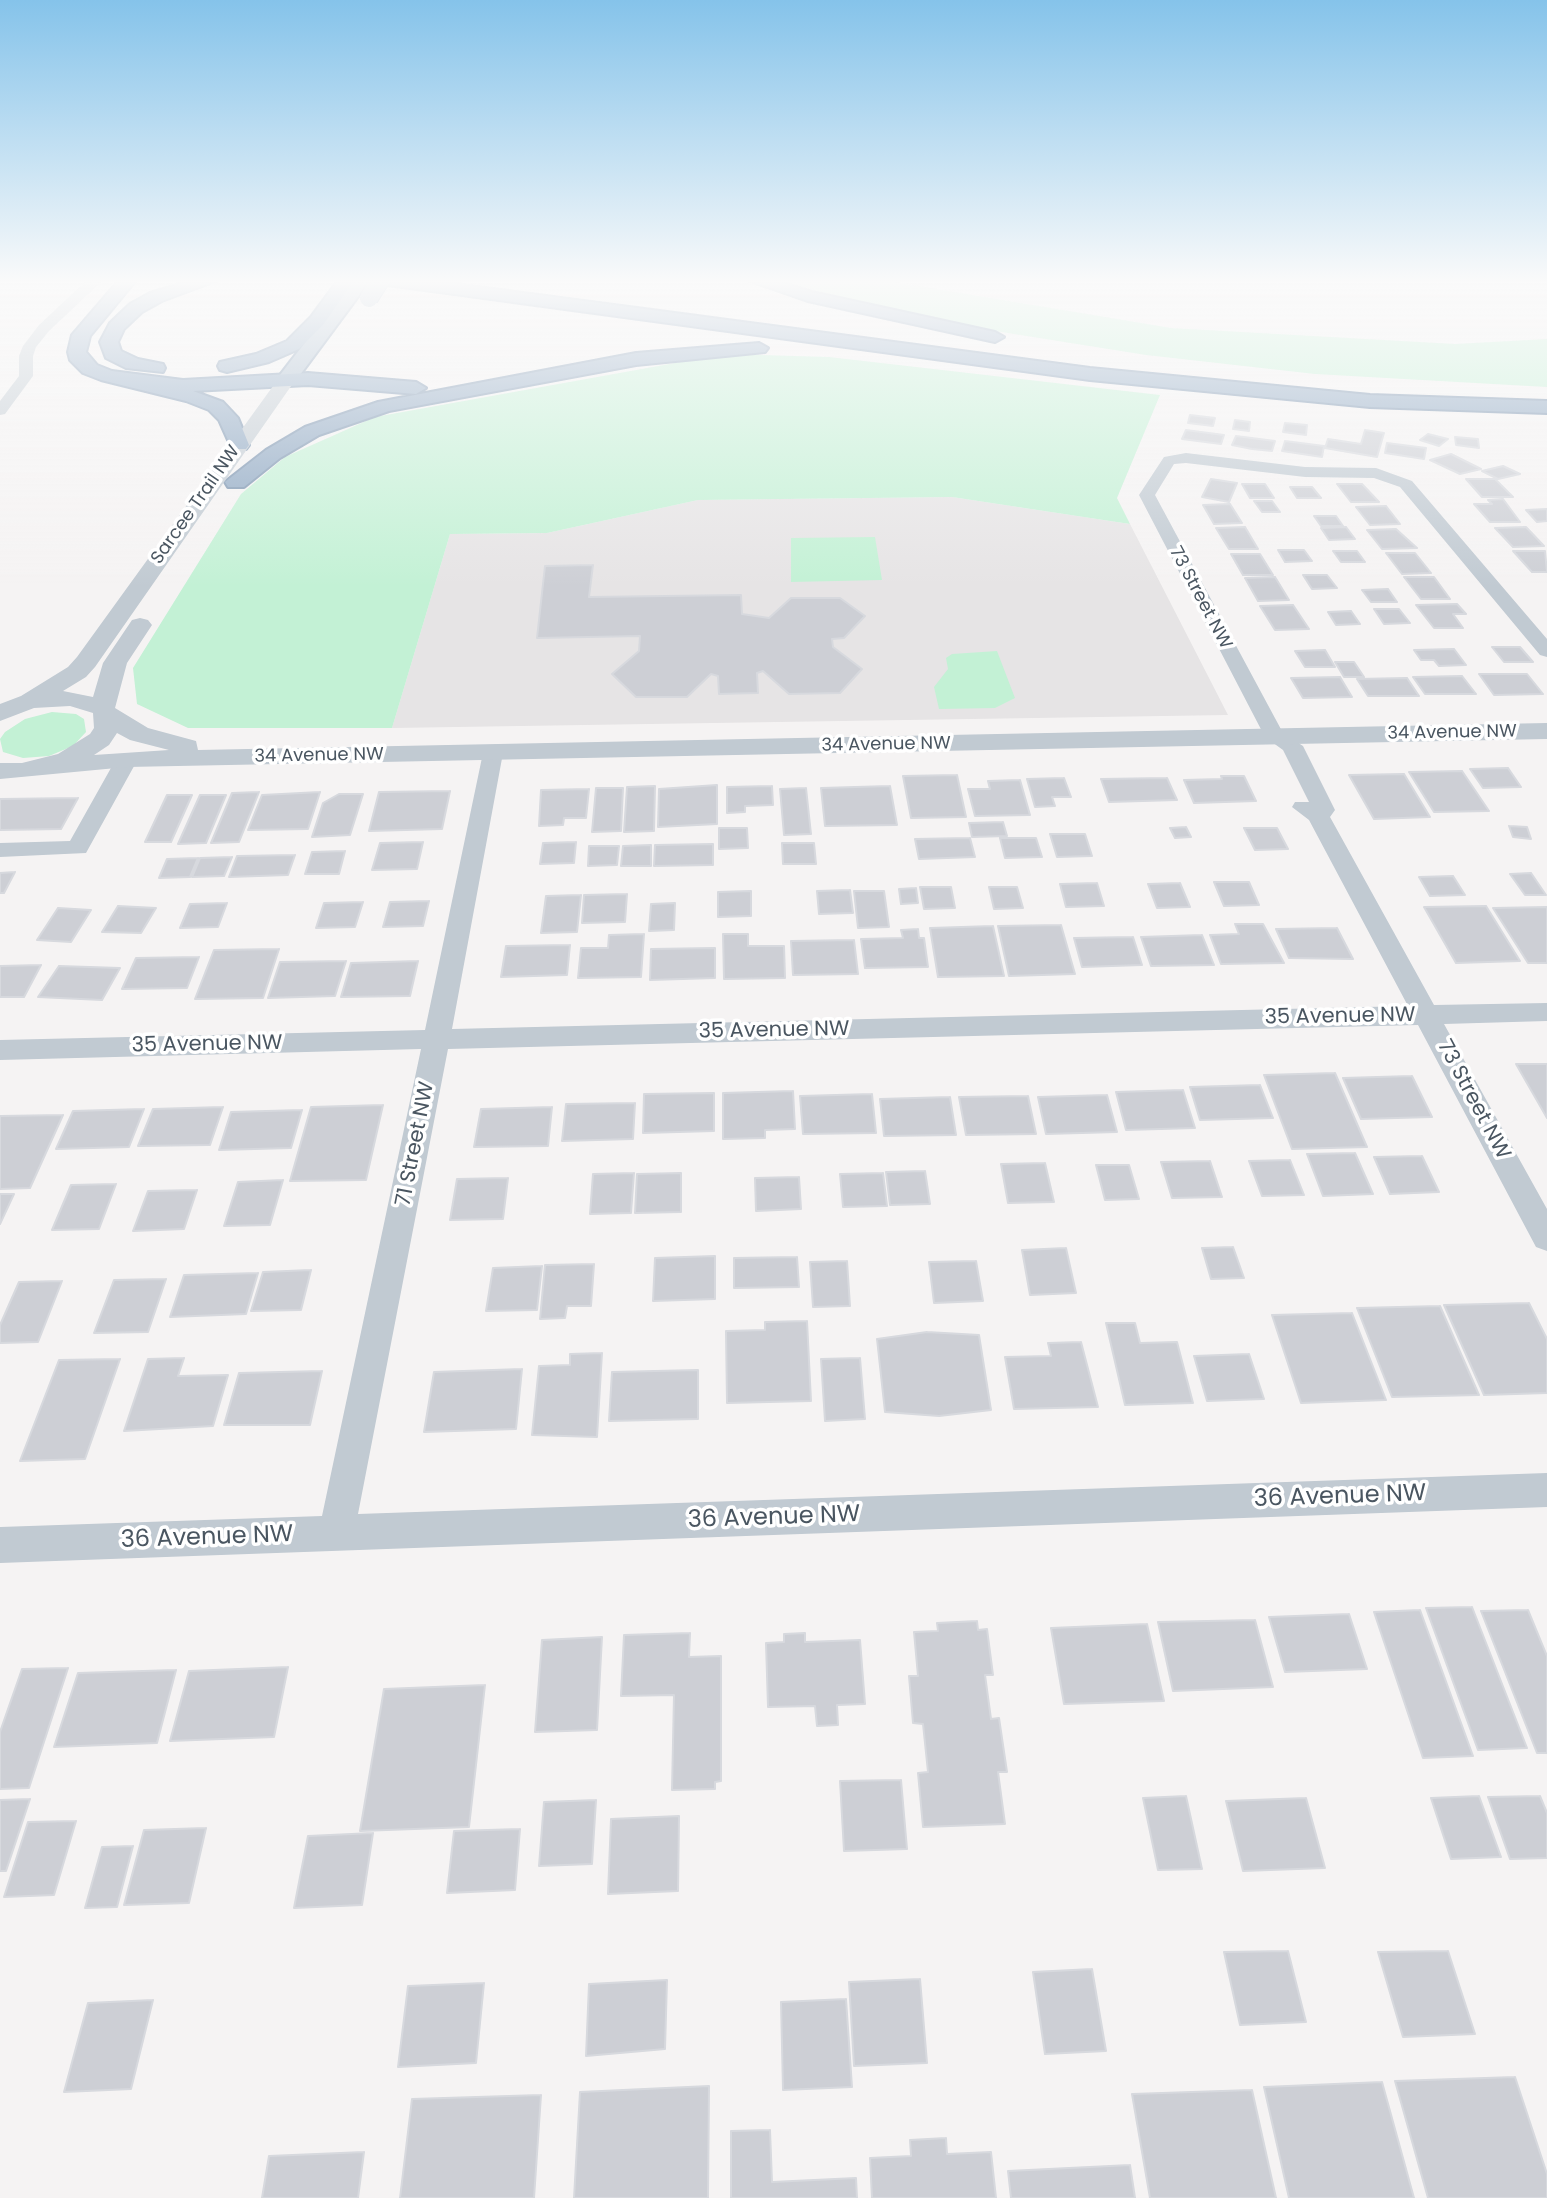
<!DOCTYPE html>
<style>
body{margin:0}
canvas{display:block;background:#f5f3f3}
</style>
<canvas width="1547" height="2198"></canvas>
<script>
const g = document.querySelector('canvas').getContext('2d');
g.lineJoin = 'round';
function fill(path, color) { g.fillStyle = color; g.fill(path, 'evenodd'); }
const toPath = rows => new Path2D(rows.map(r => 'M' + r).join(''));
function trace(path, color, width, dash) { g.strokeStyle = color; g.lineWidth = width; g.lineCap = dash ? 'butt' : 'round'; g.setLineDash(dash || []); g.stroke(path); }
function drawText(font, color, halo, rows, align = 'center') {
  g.font = font + ' Poppins,sans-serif'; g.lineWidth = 7; g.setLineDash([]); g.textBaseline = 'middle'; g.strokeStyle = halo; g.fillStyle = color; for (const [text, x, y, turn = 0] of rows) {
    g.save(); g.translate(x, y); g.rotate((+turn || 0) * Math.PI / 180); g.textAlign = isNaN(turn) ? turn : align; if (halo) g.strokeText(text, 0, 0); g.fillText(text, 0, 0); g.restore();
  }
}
const education = toPath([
 [952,497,1130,524,1228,715,392,728,450,534,547,533,698,500]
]);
const green = toPath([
 [774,279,877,279,1171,328,1455,344,1547,339,1547,387,1315,374,1146,355,989,330,873,306],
 [725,354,829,357,1160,395,1117,498,1130,524,952,497,698,500,547,533,450,534,392,728,188,728,137,704,133,668,241,494,285,457,375,417],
 [875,537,882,580,791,582,791,538],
 [997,651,1015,698,995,708,939,709,934,687,948,669,946,658,952,654],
 [52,712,76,714,84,719,86,732,73,746,49,756,23,758,3,752,0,739,5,732,25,719]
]);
const building = toPath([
 [1190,415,1215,418,1213,426,1188,423,1190,415],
 [1235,420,1250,422,1249,431,1233,429,1235,420],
 [1285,423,1307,425,1306,435,1283,432,1285,423],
 [1186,430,1224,435,1221,444,1182,439,1186,430],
 [1365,430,1384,433,1377,457,1325,448,1328,439,1361,444,1365,430],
 [1428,434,1448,439,1439,446,1420,440,1428,434],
 [1236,436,1275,441,1272,451,1252,449,1232,445,1236,436],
 [1455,437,1478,439,1479,448,1456,445,1455,437],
 [1285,441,1324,446,1322,457,1282,451,1285,441],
 [1387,443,1426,448,1424,459,1385,453,1387,443],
 [1451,454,1481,469,1460,474,1430,460,1451,454],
 [1503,466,1520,474,1498,479,1482,471,1503,466],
 [1211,479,1237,483,1229,502,1202,497,1211,479],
 [1466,479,1495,479,1513,497,1482,497,1466,479],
 [1242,484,1265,484,1274,498,1250,498,1242,484],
 [1337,484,1362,484,1379,502,1351,502,1337,484],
 [1290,487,1312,487,1321,498,1297,498,1290,487],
 [1503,499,1520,522,1490,522,1474,504,1492,504,1488,500,1503,499],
 [1254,501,1272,501,1280,512,1262,512,1254,501],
 [1230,504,1242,523,1214,524,1203,505,1230,504],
 [1386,506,1400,524,1370,525,1356,507,1386,506],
 [1547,509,1547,521,1537,522,1526,510,1547,509],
 [1314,516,1336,516,1343,526,1321,526,1314,516],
 [1245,527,1258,549,1229,549,1216,528,1245,527],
 [1346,527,1355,539,1329,540,1321,528,1346,527],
 [1526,527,1544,546,1513,547,1495,528,1526,527],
 [1396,529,1417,548,1382,549,1367,530,1396,529],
 [1278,550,1304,550,1312,561,1285,562,1278,550],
 [1333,551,1357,551,1365,562,1341,562,1333,551],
 [1513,551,1545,551,1547,572,1532,572,1513,551],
 [1386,553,1415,553,1431,573,1402,574,1386,553],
 [1231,554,1260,554,1273,575,1243,575,1231,554],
 [593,565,589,597,741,595,742,614,769,618,791,598,840,598,865,616,844,638,832,639,833,647,862,669,840,693,789,694,763,671,757,673,758,693,719,694,718,676,711,674,687,697,636,697,612,674,639,651,640,636,537,638,545,566,593,565],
 [1303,575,1327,575,1337,588,1312,589,1303,575],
 [1275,577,1289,600,1258,601,1245,578,1275,577],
 [1404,577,1434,577,1450,599,1421,599,1404,577],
 [1388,589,1397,602,1371,602,1362,590,1388,589],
 [1457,604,1466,614,1453,614,1463,628,1434,628,1416,605,1457,604],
 [1293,605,1309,629,1275,630,1260,606,1293,605],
 [1374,609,1399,609,1410,623,1384,624,1374,609],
 [1351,611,1360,624,1336,625,1328,612,1351,611],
 [1492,647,1520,647,1533,662,1504,662,1492,647],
 [1454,649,1466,665,1439,666,1434,660,1421,660,1414,650,1454,649],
 [1325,650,1335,667,1305,667,1295,651,1325,650],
 [1335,662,1354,662,1364,677,1344,677,1335,662],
 [1479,674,1527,674,1543,694,1494,695,1479,674],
 [1462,676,1476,694,1425,694,1413,677,1462,676],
 [1340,677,1352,697,1303,698,1291,678,1340,677],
 [1407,678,1419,696,1368,696,1357,679,1407,678],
 [1508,768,1521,787,1483,788,1470,769,1508,768],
 [1462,771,1489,811,1434,812,1409,772,1462,771],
 [1404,774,1430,817,1374,819,1349,775,1404,774],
 [957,775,966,817,911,818,903,776,957,775],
 [1221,776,1244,776,1256,801,1194,803,1184,780,1222,779,1221,776],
 [1064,778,1071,797,1052,797,1055,806,1035,807,1027,779,1064,778],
 [1167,778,1177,800,1109,802,1101,779,1167,778],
 [1020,780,1030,815,975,816,968,789,990,789,988,781,1020,780],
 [717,785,717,824,658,827,659,789,717,785],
 [655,786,654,831,624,832,627,787,655,786],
 [772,786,773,805,745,806,745,812,727,813,727,787,772,786],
 [890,786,897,825,825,826,821,788,890,786],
 [596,788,623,788,621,831,592,832,596,788],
 [806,788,811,834,784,835,780,789,806,788],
 [589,789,586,818,564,818,563,825,539,826,541,790,589,789],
 [450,791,442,829,369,831,379,792,450,791],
 [259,792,239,842,211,843,232,793,259,792],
 [320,792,308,829,248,830,262,795,320,792],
 [339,794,363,794,350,835,312,837,323,803,339,794],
 [167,795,192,795,171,842,145,842,167,795],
 [200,795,226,795,206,843,178,844,200,795],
 [78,798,61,829,0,830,0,799,78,798],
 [1003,822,1007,836,972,837,969,823,1003,822],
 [1509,826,1527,827,1531,839,1513,837,1509,826],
 [1186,827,1191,837,1175,838,1170,828,1186,827],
 [719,828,747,828,748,848,719,849,719,828],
 [1244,828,1277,828,1288,849,1255,850,1244,828],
 [1050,834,1085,834,1092,856,1057,857,1050,834],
 [970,838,975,857,919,859,915,839,970,838],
 [1000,838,1036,838,1042,857,1005,858,1000,838],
 [423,842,417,869,372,870,380,843,423,842],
 [576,842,574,863,540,864,543,843,576,842],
 [782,843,814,843,816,864,783,864,782,843],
 [713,844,713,865,654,866,655,845,713,844],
 [651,845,651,866,621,866,623,846,651,845],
 [589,846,619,846,617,865,588,866,589,846],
 [345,851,339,874,305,874,312,852,345,851],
 [295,855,288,875,229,877,237,856,295,855],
 [232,857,224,876,192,877,200,858,232,857],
 [198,858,190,877,159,878,167,859,198,858],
 [15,872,4,893,0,893,0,873,15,872],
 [1531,873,1546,895,1525,895,1510,874,1531,873],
 [1453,876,1465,895,1430,896,1419,877,1453,876],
 [1214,882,1249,882,1259,905,1224,906,1214,882],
 [1097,883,1104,906,1066,907,1060,884,1097,883],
 [1180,883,1190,907,1157,908,1148,884,1180,883],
 [920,887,951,887,955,908,924,909,920,887],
 [989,887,1017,887,1023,908,994,909,989,887],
 [916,888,918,903,901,904,899,889,916,888],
 [850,890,853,913,819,914,817,891,850,890],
 [751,891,751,916,718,917,718,892,751,891],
 [854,891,884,891,889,927,858,928,854,891],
 [627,894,625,922,582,923,584,895,627,894],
 [581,895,577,932,541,933,546,896,581,895],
 [429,901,423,926,383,927,390,902,429,901],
 [363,902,355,927,316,928,324,903,363,902],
 [227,903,218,927,180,928,190,904,227,903],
 [675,903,674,930,649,931,651,904,675,903],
 [118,906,156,908,141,933,102,932,118,906],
 [1486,906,1520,961,1456,963,1424,907,1486,906],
 [1547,907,1547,963,1528,963,1493,908,1547,907],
 [58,908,91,910,71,942,37,940,58,908],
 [1235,924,1263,924,1284,963,1221,964,1210,935,1239,934,1235,924],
 [1061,925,1075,974,1009,976,998,926,1061,925],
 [993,926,1004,976,938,977,930,928,993,926],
 [1337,928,1353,959,1289,958,1276,929,1337,928],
 [918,929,919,938,924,938,928,967,865,968,861,939,903,938,901,930,918,929],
 [644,934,641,977,578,978,581,948,608,948,609,935,644,934],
 [723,934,748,934,748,946,784,946,785,978,724,979,723,934],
 [1202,935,1214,965,1151,966,1141,937,1202,935],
 [1133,937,1142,965,1082,967,1074,938,1133,937],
 [854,940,858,974,793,975,791,941,854,940],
 [570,945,567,975,501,977,506,946,570,945],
 [715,948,715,978,650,980,651,949,715,948],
 [279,949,263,998,195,999,214,950,279,949],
 [199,957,187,988,122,989,136,958,199,957],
 [346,961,335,996,268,998,280,962,346,961],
 [418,961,410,996,341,997,351,963,418,961],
 [41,965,24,997,0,997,0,966,41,965],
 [59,966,120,968,102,1000,38,997,59,966],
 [1516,1064,1547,1064,1547,1118,1516,1064],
 [1335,1073,1367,1147,1292,1149,1264,1075,1335,1073],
 [1412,1076,1432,1117,1361,1119,1343,1078,1412,1076],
 [1260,1085,1273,1118,1200,1120,1190,1087,1260,1085],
 [1183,1090,1195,1128,1126,1130,1116,1092,1183,1090],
 [793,1091,795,1129,765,1130,765,1138,723,1139,723,1093,793,1091],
 [714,1093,714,1131,643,1133,644,1094,714,1093],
 [872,1094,876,1133,803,1134,800,1096,872,1094],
 [1107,1095,1117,1132,1046,1134,1038,1097,1107,1095],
 [1028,1096,1036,1134,966,1135,959,1097,1028,1096],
 [950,1097,956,1135,884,1136,880,1099,950,1097],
 [635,1103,633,1139,562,1141,566,1104,635,1103],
 [383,1105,366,1180,290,1181,311,1107,383,1105],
 [223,1107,210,1145,138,1146,153,1109,223,1107],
 [552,1107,548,1146,474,1147,481,1109,552,1107],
 [144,1109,129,1147,56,1149,73,1111,144,1109],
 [302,1110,291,1148,219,1150,231,1112,302,1110],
 [63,1115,30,1188,0,1189,0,1116,63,1115],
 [1355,1153,1373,1194,1323,1196,1307,1154,1355,1153],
 [1422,1156,1439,1192,1390,1194,1374,1157,1422,1156],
 [1290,1160,1304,1195,1262,1196,1249,1161,1290,1160],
 [1210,1161,1222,1197,1172,1198,1161,1162,1210,1161],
 [1045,1163,1054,1202,1008,1203,1001,1164,1045,1163],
 [1096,1165,1129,1165,1139,1199,1105,1200,1096,1165],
 [925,1171,930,1204,890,1205,886,1172,925,1171],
 [634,1173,631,1213,590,1214,593,1174,634,1173],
 [681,1173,681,1212,635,1213,637,1174,681,1173],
 [883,1173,887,1206,843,1207,840,1174,883,1173],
 [799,1177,801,1209,756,1211,755,1178,799,1177],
 [508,1178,503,1219,450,1220,457,1179,508,1178],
 [283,1180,270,1225,224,1226,238,1182,283,1180],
 [116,1184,99,1229,52,1230,71,1185,116,1184],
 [197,1190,184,1229,133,1231,148,1191,197,1190],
 [0,1194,14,1194,0,1224,0,1194],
 [1233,1247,1244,1278,1211,1279,1202,1248,1233,1247],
 [1066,1248,1076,1293,1030,1295,1022,1250,1066,1248],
 [715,1256,715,1299,653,1301,655,1258,715,1256],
 [797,1257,799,1287,734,1288,734,1258,797,1257],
 [847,1261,850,1306,813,1307,810,1262,847,1261],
 [976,1261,983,1301,934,1303,929,1262,976,1261],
 [594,1264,591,1306,567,1306,565,1318,540,1319,545,1265,594,1264],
 [542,1266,537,1310,486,1311,493,1268,542,1266],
 [311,1270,301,1310,251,1311,263,1272,311,1270],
 [258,1273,246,1314,170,1317,184,1275,258,1273],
 [166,1279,148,1332,94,1333,114,1280,166,1279],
 [62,1281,38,1342,0,1343,0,1325,19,1282,62,1281],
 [1529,1303,1547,1339,1547,1393,1484,1395,1444,1305,1529,1303],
 [1440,1306,1479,1395,1392,1397,1357,1308,1440,1306],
 [1352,1313,1386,1400,1301,1403,1272,1315,1352,1313],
 [807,1321,811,1401,727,1403,726,1331,765,1330,765,1322,807,1321],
 [1106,1323,1135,1323,1140,1343,1177,1342,1193,1403,1125,1405,1106,1323],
 [927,1332,979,1335,991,1410,939,1416,885,1412,877,1339,927,1332],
 [1081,1342,1098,1407,1014,1409,1005,1357,1051,1356,1048,1343,1081,1342],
 [602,1353,597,1437,532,1435,539,1366,570,1365,570,1354,602,1353],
 [1249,1354,1264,1399,1207,1401,1194,1356,1249,1354],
 [184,1358,178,1376,228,1375,213,1426,124,1431,148,1359,184,1358],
 [860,1358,865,1419,825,1421,821,1359,860,1358],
 [120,1359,85,1459,20,1461,59,1360,120,1359],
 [522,1369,516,1429,424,1432,434,1372,522,1369],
 [698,1370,698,1419,609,1421,612,1372,698,1370],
 [322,1371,310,1425,224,1425,239,1373,322,1371],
 [1472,1607,1527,1748,1478,1750,1426,1608,1472,1607],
 [1420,1610,1473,1756,1423,1758,1374,1612,1420,1610],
 [1528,1610,1547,1656,1547,1753,1537,1753,1481,1611,1528,1610],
 [1349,1614,1367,1669,1285,1672,1269,1617,1349,1614],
 [1255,1620,1273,1687,1173,1691,1158,1622,1255,1620],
 [977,1621,978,1630,987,1629,993,1675,985,1675,991,1719,999,1718,1007,1772,998,1772,1005,1824,923,1827,918,1773,928,1772,923,1724,913,1723,909,1676,918,1676,914,1632,938,1631,937,1623,977,1621],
 [1147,1624,1164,1701,1064,1704,1051,1628,1147,1624],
 [690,1633,689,1657,721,1656,721,1781,715,1782,715,1789,672,1790,674,1695,621,1696,624,1635,690,1633],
 [805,1633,805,1642,860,1640,865,1704,837,1705,838,1725,817,1726,815,1706,768,1707,766,1643,784,1642,784,1634,805,1633],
 [602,1637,597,1730,535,1732,542,1640,602,1637],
 [288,1667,274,1737,170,1741,189,1671,288,1667],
 [68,1668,29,1788,0,1789,0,1732,22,1669,68,1668],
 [176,1670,157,1743,54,1747,78,1673,176,1670],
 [485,1685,469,1827,360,1831,384,1689,485,1685],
 [901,1780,907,1849,844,1851,840,1781,901,1780],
 [1186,1796,1202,1869,1158,1870,1143,1798,1186,1796],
 [1479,1796,1501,1857,1451,1859,1431,1798,1479,1796],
 [1540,1796,1547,1813,1547,1858,1510,1859,1488,1797,1540,1796],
 [1306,1798,1325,1868,1243,1871,1226,1801,1306,1798],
 [30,1799,6,1871,0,1871,0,1800,30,1799],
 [596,1800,592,1864,539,1866,544,1802,596,1800],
 [679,1816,678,1891,608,1894,611,1819,679,1816],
 [76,1821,54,1895,4,1897,28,1822,76,1821],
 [206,1828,189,1903,124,1905,144,1830,206,1828],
 [520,1829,515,1890,447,1893,454,1831,520,1829],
 [373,1833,362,1905,294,1908,308,1836,373,1833],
 [133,1846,117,1907,85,1908,102,1847,133,1846],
 [1288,1951,1306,2022,1240,2025,1224,1952,1288,1951],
 [1448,1951,1475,2034,1403,2037,1378,1952,1448,1951],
 [1092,1969,1106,2051,1045,2054,1033,1972,1092,1969],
 [920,1979,927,2063,854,2066,849,1982,920,1979],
 [667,1980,665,2049,586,2056,589,1984,667,1980],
 [484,1983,476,2063,398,2067,408,1986,484,1983],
 [846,1999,852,2087,783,2090,781,2002,846,1999],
 [153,2000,131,2089,64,2092,88,2003,153,2000],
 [1515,2077,1547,2174,1547,2198,1428,2198,1395,2081,1515,2077],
 [1382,2082,1414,2198,1289,2198,1264,2087,1382,2082],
 [709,2086,708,2198,574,2198,580,2092,709,2086],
 [1252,2090,1276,2198,1150,2198,1132,2094,1252,2090],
 [541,2095,534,2198,400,2198,412,2099,541,2095],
 [770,2130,772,2182,856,2178,857,2198,731,2198,731,2131,770,2130],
 [946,2138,947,2154,991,2152,996,2198,872,2198,870,2158,911,2156,910,2140,946,2138],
 [364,2152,358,2198,262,2198,269,2156,364,2152],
 [1130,2165,1135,2198,1011,2198,1008,2171,1130,2165]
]);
const minor = toPath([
 [88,279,100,279,101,282,49,331,36,347,33,356,33,376,5,414,0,415,0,401,19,376,19,356,23,346,39,325,88,279],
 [1186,453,1305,467,1376,468,1412,481,1547,639,1547,657,1540,655,1400,487,1374,478,1305,477,1186,463,1174,464,1155,495,1283,733,1303,746,1335,810,1330,817,1434,1005,1547,1003,1547,1021,1444,1024,1547,1209,1547,1251,1536,1247,1418,1025,448,1049,358,1514,1547,1473,1547,1507,0,1563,0,1527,322,1516,421,1049,0,1060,0,1040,425,1030,484,748,492,747,503,753,452,1029,1408,1006,1309,820,1292,807,1295,802,1309,802,1283,750,1265,737,1139,495,1164,457,1186,453],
 [127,753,138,759,86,853,0,857,0,843,70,841,116,759,127,753]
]);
const tertiary = toPath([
 [287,374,296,379,95,667,86,677,63,691,93,697,103,663,132,620,140,618,148,620,152,625,127,663,115,708,148,728,196,741,198,750,1547,723,1547,739,127,767,0,779,0,763,22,763,58,754,90,734,94,728,93,713,70,706,34,708,0,721,0,704,21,696,68,667,77,657,281,375,287,374],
 [117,733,130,740,169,750,94,755,109,745,117,733]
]);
const trunk = toPath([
 [354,279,371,279,294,383,280,383,277,379,280,375,354,279]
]);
const motorway = toPath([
 [120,279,137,279,90,336,86,352,97,365,112,371,183,380,308,373,416,382,426,388,416,394,308,385,193,391,223,402,238,418,249,445,246,449,232,449,219,420,209,410,186,401,101,380,83,373,70,360,68,352,72,335,120,279],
 [196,279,221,279,162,301,142,312,124,329,118,342,121,351,138,359,163,364,165,368,163,372,126,368,106,358,100,342,110,323,130,304,150,293,196,279],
 [339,279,355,279,323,325,299,349,269,362,227,372,220,370,218,366,220,362,256,354,287,341,311,317,339,279],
 [372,279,418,279,1090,368,1370,395,1547,401,1547,413,1370,407,1090,380,380,284,372,279],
 [745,279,771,279,812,292,995,332,1004,337,995,342,808,301,745,279],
 [759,343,768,348,765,352,636,365,389,411,319,435,280,458,244,487,228,487,225,482,266,450,305,427,378,402,636,353,759,343]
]);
const trunkBridge = toPath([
 [369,298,381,279]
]);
const farStreetnames = [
 ["Sarcee Trail NW",196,505,-55],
 ["73 Street NW",1200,598,62],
 ["34 Avenue NW",1452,733,-1],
 ["34 Avenue NW",886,745,-1],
 ["34 Avenue NW",319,756,-1]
];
const streetNames = [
 ["35 Avenue NW",1340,1017,-1],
 ["35 Avenue NW",774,1031,-1],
 ["35 Avenue NW",207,1045,-1],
 ["73 Street NW",1473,1100,62],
 ["71 Street NW",416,1144,-79]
];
const nearStreetnames = [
 ["36 Avenue NW",1340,1497,-2],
 ["36 Avenue NW",774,1518,-2],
 ["36 Avenue NW",207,1538,-2]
];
fill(education, '#e6e4e5');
fill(green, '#c3f1d5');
fill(building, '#cdcfd5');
trace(building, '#d7d9de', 2);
trace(trunk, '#7690ad', 4);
trace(motorway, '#7690ad', 4);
fill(minor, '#c1cad2');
fill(tertiary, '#c1cad2');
fill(trunk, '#9fb4c9');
fill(motorway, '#8ba5c1');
trace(trunkBridge, '#7690ad', 20, []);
trace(trunkBridge, '#9fb4c9', 18);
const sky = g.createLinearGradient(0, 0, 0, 587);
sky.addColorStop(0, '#85c3ea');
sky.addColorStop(0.48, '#fafafa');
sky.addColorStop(1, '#fafafa00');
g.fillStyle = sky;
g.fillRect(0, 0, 1547, 587);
drawText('18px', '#4a5661', '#fff', farStreetnames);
drawText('21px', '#4a5661', '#fff', streetNames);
drawText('24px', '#4a5661', '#fff', nearStreetnames);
</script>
